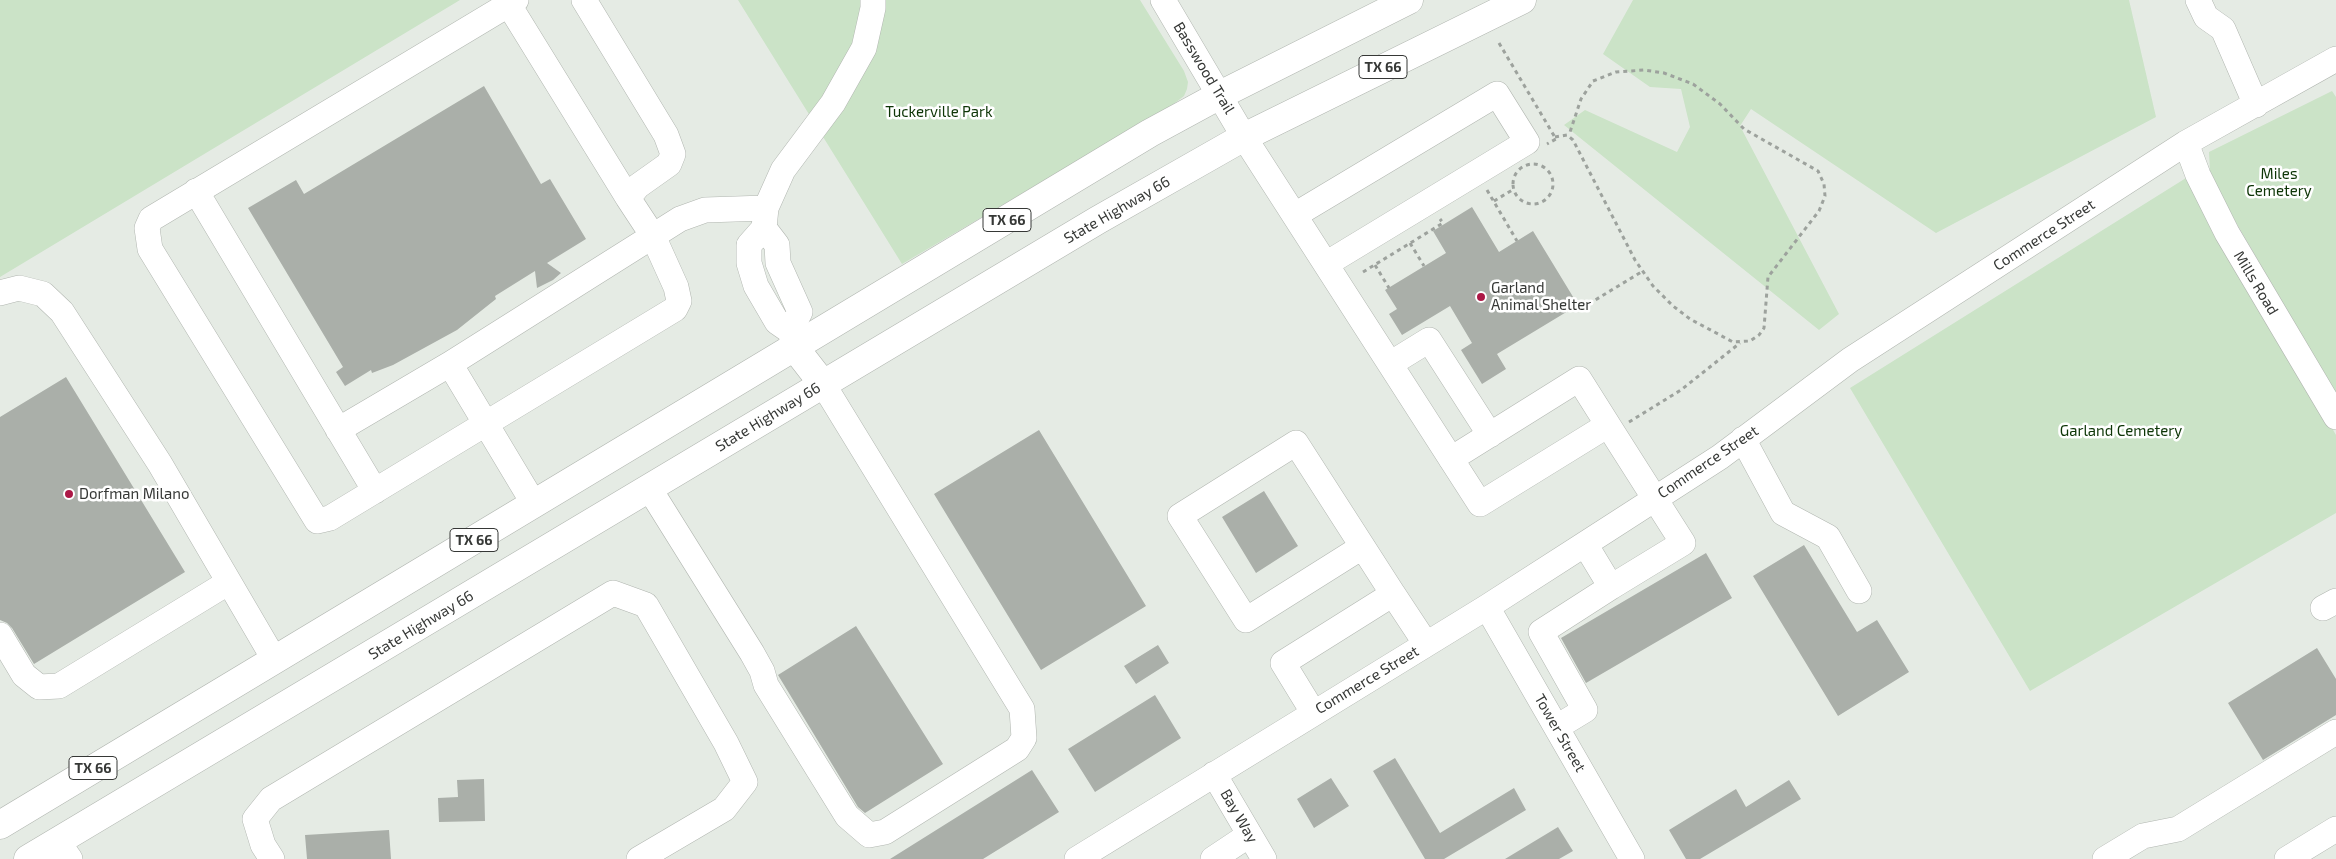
<!DOCTYPE html>
<style>
body{margin:0}
canvas{display:block;background:#e5ebe4}
</style>
<canvas width="2336" height="859"></canvas>
<script>
const g = document.querySelector('canvas').getContext('2d');
g.lineJoin = 'round';
function fill(path, color) { g.fillStyle = color; g.fill(path, 'evenodd'); }
const toPath = rows => new Path2D(rows.map(r => 'M' + r).join(''));
function trace(path, color, width, dash) { g.strokeStyle = color; g.lineWidth = width; g.lineCap = dash ? 'butt' : 'round'; g.setLineDash(dash || []); g.stroke(path); }
function drawText(font, color, halo, rows, align = 'center') {
  g.font = font + ' "Exo 2",sans-serif'; g.lineWidth = 5; g.setLineDash([]); g.textBaseline = 'middle'; g.strokeStyle = halo; g.fillStyle = color; for (const [text, x, y, turn = 0] of rows) {
    g.save(); g.translate(x, y); g.rotate((+turn || 0) * Math.PI / 180); g.textAlign = isNaN(turn) ? turn : align; if (halo) g.strokeText(text, 0, 0); g.fillText(text, 0, 0); g.restore();
  }
}
const green = toPath([
 [0,0,460,0,0,277],
 [738,0,1140,0,1184,71,1188,82,1187,89,1184,96,1171,106,902,264],
 [1633,0,2129,0,2156,117,1936,233,1751,109,1740,126,1839,314,1819,330,1564,125,1585,110,1677,152,1690,127,1681,89,1650,87,1603,54],
 [2332,91,2336,97,2336,395,2226,205,2210,171,2209,152],
 [2186,178,2336,435,2336,513,2030,691,1850,388]
]);
const building = toPath([
 [484,86,541,184,550,179,586,239,547,263,561,273,553,280,537,288,535,271,495,296,496,299,457,330,393,365,372,373,371,370,345,386,336,372,343,367,248,208,296,180,304,194],
 [1472,207,1499,252,1533,231,1578,305,1497,354,1506,369,1482,384,1461,350,1472,343,1450,306,1402,335,1389,314,1397,309,1385,290,1446,253,1433,231],
 [66,377,185,572,34,664,12,628,7,623,0,620,0,417],
 [1039,430,1146,606,1041,670,934,494],
 [1264,491,1298,546,1256,573,1222,517],
 [1804,545,1857,632,1877,620,1909,672,1838,716,1753,576],
 [1706,553,1732,598,1586,683,1561,638],
 [856,626,943,764,865,813,858,807,778,675],
 [1158,645,1169,663,1136,684,1124,666],
 [2317,648,2336,679,2336,715,2263,760,2228,703],
 [1155,695,1181,738,1095,792,1068,749],
 [1395,758,1440,833,1514,788,1526,810,1444,859,1425,859,1373,771],
 [1032,770,1059,812,983,859,890,859],
 [1331,778,1349,806,1314,828,1297,799],
 [484,779,485,821,439,822,438,798,458,797,457,780],
 [1789,780,1801,799,1700,859,1686,859,1669,830,1736,789,1746,807],
 [1558,827,1573,851,1559,859,1505,859],
 [389,830,391,859,307,859,305,835]
]);
const path = toPath([
 [1499,43,1556,139,1547,144],
 [1555,137,1567,135,1573,140,1635,260,1653,286,1673,306,1690,319,1733,342,1750,341,1759,335,1764,328,1768,277,1819,211,1825,196,1824,184,1818,171,1744,129,1720,104,1693,84,1664,73,1644,70,1616,72,1593,81,1581,99,1569,135],
 '1513 184a20 20 0 1 1 40 0a20 20 0 1 1-40 0Z',
 [1487,190,1517,241],
 [1494,201,1514,189],
 [1410,243,1424,266],
 [1375,265,1389,288],
 [1363,272,1443,223,1440,219],
 [1582,308,1643,271],
 [1629,422,1681,390,1740,343]
]);
const minor = toPath([
 [516,0,151,219,147,228,150,249,317,521,330,518,675,309,679,301,676,287,653,236,628,198,638,186,669,164,673,154,666,135,584,0],
 [1163,0,1244,137,1480,504,1608,425,1683,543,1611,587,1585,544],
 [2198,0,2206,17,2223,29,2256,105],
 [509,5,628,198],
 [2186,143,2198,175,2227,233,2336,417],
 [196,191,375,491],
 [766,208,783,170,833,103,864,48,873,8,873,0],
 [1295,215,1497,94,1527,142,1326,264],
 [764,228,777,245,778,263,800,312,790,331],
 [0,293,19,288,43,294,62,312,160,464,274,659],
 [1390,364,1429,340,1490,435],
 [338,430,450,364],
 [1743,439,1783,513,1828,537,1859,591],
 [1451,459,1579,379,1608,425],
 [649,488,752,653,762,671,766,685,847,816,869,835,885,832,1017,749,1024,738,1022,709,823,384],
 [534,504,450,364,680,219,705,210,766,208,764,228,749,245,749,263,756,286,777,322,790,331,795,348],
 [1362,547,1246,620,1180,516,1296,443,1393,594],
 [1487,607,1632,859],
 [2323,608,2336,601],
 [0,635,24,675,39,687,59,686,229,582],
 [1313,712,1283,663,1393,594,1426,644],
 [1557,727,1585,710,1541,632,1611,587],
 [1214,774,1264,859],
 [58,842,70,859],
 [272,859,263,845,255,819,271,799,613,593,646,605,726,743,745,782,724,809,639,859],
 [1077,859,1487,607,1585,544,1720,457,1850,360,2186,143,2336,59],
 [1213,859,1249,835],
 [2105,859,2143,836,2178,829,2336,732],
 [2287,859,2336,829]
]);
const major = toPath([
 [795,348,823,384],
 [0,825,1150,133,1220,95,1409,0],
 [28,859,1098,220,1244,137,1522,0]
]);
const markers = [
 [1481,297,5,"#ac1846"],
 [69,494,5,"#ac1846"]
];
const shields = [
 [1383,67,48],
 [1007,220,48],
 [474,540,48],
 [93,768,48]
];
const shieldNames = [
 ["TX 66",1383,67],
 ["TX 66",1007,220],
 ["TX 66",474,540],
 ["TX 66",93,768]
];
const streetNames = [
 ["Basswood Trail",1204,68,59],
 ["State Highway 66",1117,210,-30],
 ["Commerce Street",2044,235,-33],
 ["Mills Road",2256,283,59],
 ["State Highway 66",768,417,-31],
 ["Commerce Street",1708,462,-34],
 ["State Highway 66",421,625,-31],
 ["Commerce Street",1367,680,-31],
 ["Tower Street",1560,733,60],
 ["Bay Way",1239,816,60]
];
const parkNames = [
 ["Tuckerville Park",939,112],
 ["Miles",2279,174],
 ["Cemetery",2279,191],
 ["Garland Cemetery",2121,431]
];
const poiNames = [
 ["Garland",1491,288],
 ["Animal Shelter",1491,305],
 ["Dorfman Milano",79,494]
];
fill(green, '#cbe3c7');
fill(building, '#aaafa9');
trace(minor, '#b1b6b0', 26);
trace(major, '#b1b6b0', 29);
trace(path, '#9da29d', 3, [4, 4]);
trace(minor, '#fff', 25);
trace(major, '#fff', 28);
for (const [x, y, r, color] of markers) { const dot = new Path2D(); dot.arc(x, y, r, 0, 2 * Math.PI); g.fillStyle = color; g.fill(dot); trace(dot, '#fff', 2); }
for (const [x, y, w] of shields) { const box = new Path2D(); box.roundRect(x - w / 2, y - 11.5, w, 23, 4); g.fillStyle = '#fff'; g.fill(box); trace(box, '#363836', 1); }
drawText('bold 14px', '#363836', null, shieldNames);
drawText('15px', '#363836', '#fff', streetNames);
drawText('15px', '#0d3506', '#fff', parkNames);
drawText('15px', '#363836', '#fff', poiNames, 'left');
</script>
